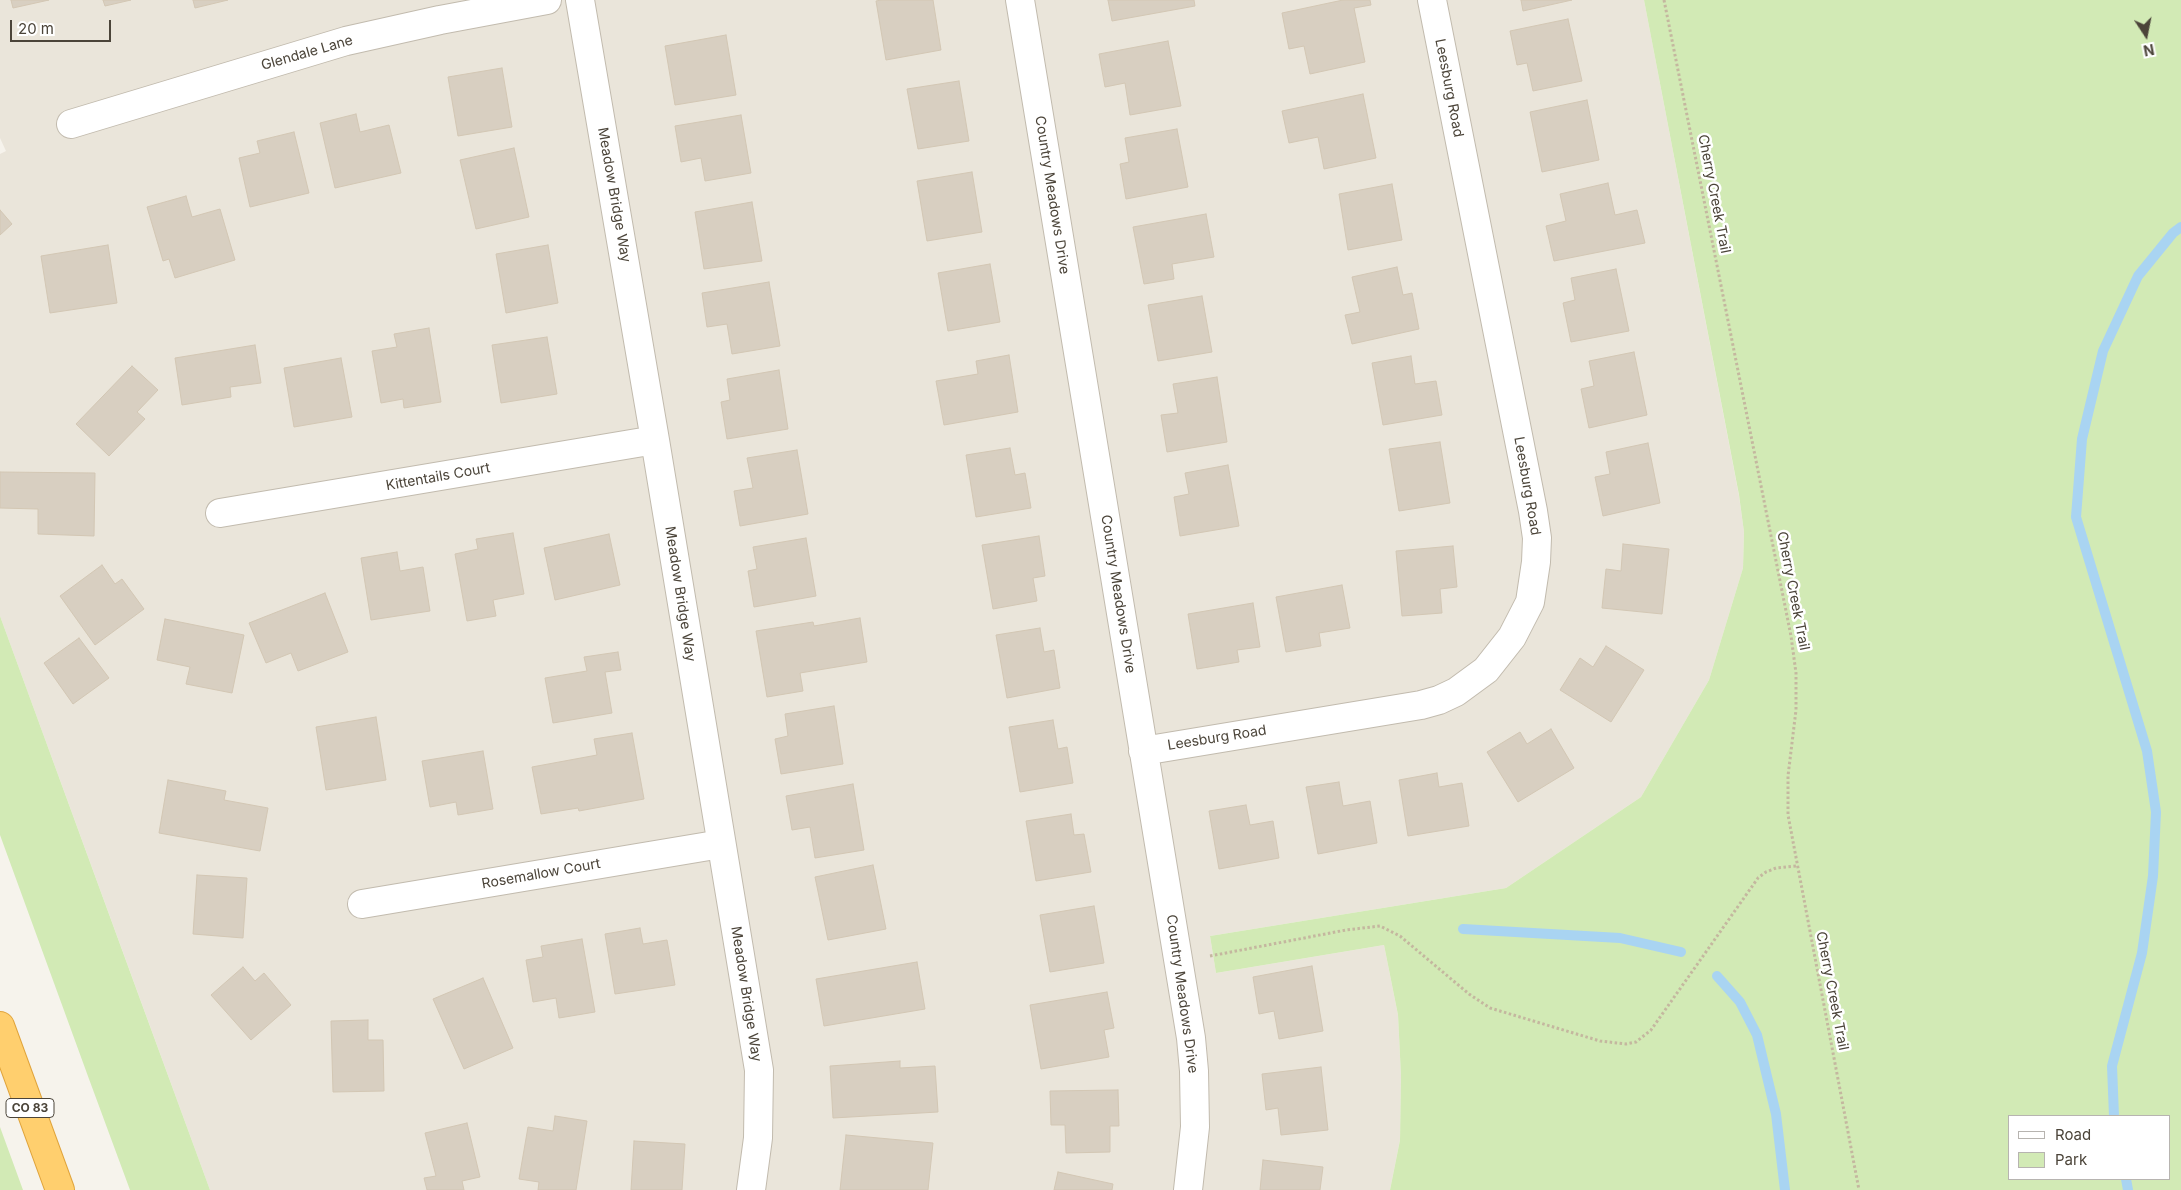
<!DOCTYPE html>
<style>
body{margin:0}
#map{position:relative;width:2181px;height:1190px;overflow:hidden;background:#f6f3ec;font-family:Inter,sans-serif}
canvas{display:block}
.legend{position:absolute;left:2008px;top:1115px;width:162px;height:65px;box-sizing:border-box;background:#fff;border:1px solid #b7b4b0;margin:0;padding:6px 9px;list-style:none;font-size:15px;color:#4b4439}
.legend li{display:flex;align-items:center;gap:10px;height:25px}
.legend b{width:25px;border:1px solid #b7b4b0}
.north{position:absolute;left:2121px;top:10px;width:50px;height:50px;-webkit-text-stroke:4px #fff;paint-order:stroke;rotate:169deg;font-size:14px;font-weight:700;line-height:20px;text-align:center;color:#4b4439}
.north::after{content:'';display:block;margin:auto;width:18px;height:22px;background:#4b4439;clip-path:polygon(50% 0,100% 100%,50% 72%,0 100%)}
.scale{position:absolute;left:10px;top:20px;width:101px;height:22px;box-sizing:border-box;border:2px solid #4b4439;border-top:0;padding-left:6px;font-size:15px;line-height:18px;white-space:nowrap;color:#4b4439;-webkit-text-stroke:4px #fff;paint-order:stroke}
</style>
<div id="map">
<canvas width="2181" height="1190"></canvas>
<ul class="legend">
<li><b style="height:6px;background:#fff"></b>Road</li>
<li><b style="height:14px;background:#d2eab5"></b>Park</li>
</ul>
<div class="north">N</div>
<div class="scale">20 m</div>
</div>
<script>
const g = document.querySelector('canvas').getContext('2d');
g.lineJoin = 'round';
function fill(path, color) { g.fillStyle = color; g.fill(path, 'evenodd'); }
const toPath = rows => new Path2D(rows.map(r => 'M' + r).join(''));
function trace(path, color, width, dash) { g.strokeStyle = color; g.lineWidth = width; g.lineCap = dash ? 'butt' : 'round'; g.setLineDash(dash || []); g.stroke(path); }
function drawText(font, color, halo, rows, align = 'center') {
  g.font = font + ' Inter,sans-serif'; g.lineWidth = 5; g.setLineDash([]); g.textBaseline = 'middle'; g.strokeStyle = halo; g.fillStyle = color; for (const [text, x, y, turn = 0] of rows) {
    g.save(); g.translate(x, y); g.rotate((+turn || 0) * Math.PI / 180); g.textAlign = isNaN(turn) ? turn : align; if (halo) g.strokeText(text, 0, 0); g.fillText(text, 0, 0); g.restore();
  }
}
const residential = toPath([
 [0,0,1644,0,1739,496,1744,532,1743,568,1709,680,1641,797,1506,888,1210,936,1216,973,1384,945,1398,1015,1401,1076,1400,1140,1390,1190,210,1190,0,616,0,154,6,151,0,138]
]);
const green = toPath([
 [1644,0,2181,0,2181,1190,1390,1190,1400,1140,1401,1076,1398,1015,1384,945,1216,973,1210,936,1506,888,1641,797,1709,680,1743,568,1744,532,1739,495],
 [2010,1116,2170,1116,2170,1179,2010,1179],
 [0,616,140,999,210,1190,130,1190,89,1079,0,835],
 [0,1127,23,1190,0,1190]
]);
const stream = toPath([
 [1463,929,1620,938,1681,952],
 [1717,976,1740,1002,1757,1035,1776,1114,1785,1190],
 [2114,1116,2112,1066,2142,953,2153,876,2156,812,2147,751,2076,517,2082,439,2103,351,2138,276,2173,233,2181,227],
 [2126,1179,2128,1190]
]);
const building = toPath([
 [11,0,49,0,13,8,11,0],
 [103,0,131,0,105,6,103,0],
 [193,0,228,0,195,8,193,0],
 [881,0,933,0,941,50,886,60,876,1,881,0],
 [1108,0,1194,0,1195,6,1112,21,1108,0],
 [1343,0,1370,0,1371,5,1354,8,1365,62,1310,74,1304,46,1289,49,1282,13,1343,0],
 [1521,0,1572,0,1523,11,1521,0],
 [1568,19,1582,81,1533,91,1527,63,1517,65,1510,31,1568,19],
 [726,35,736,95,675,105,665,46,726,35],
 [1168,41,1181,106,1130,115,1125,83,1105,87,1099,54,1168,41],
 [502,68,512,127,458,136,448,77,502,68],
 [959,81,969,141,918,149,907,89,959,81],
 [1363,94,1376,158,1324,169,1318,137,1289,143,1282,111,1363,94],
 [1587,100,1599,160,1542,172,1530,112,1587,100],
 [356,114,360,132,389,125,401,173,335,188,320,123,356,114],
 [741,115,751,173,705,181,701,158,681,162,675,126,741,115],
 [1177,129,1188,187,1126,199,1120,164,1129,162,1125,138,1177,129],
 [294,132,309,193,250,207,239,158,260,153,257,141,294,132],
 [514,148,529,217,476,229,460,160,514,148],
 [972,172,982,232,927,241,917,181,972,172],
 [1608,183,1615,215,1637,210,1645,243,1554,261,1546,226,1566,221,1560,194,1608,183],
 [1392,184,1402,240,1348,250,1339,194,1392,184],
 [186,196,192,217,220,209,235,260,175,278,169,259,163,261,147,207,186,196],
 [752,202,762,261,704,269,695,212,752,202],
 [0,210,12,224,0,235,0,210],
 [1206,214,1214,257,1172,264,1174,279,1144,284,1133,227,1206,214],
 [108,245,117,303,50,313,41,256,108,245],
 [548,245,558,303,506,313,496,254,548,245],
 [990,264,1000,322,948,331,938,273,990,264],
 [1397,267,1403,295,1412,293,1419,329,1352,344,1345,315,1360,312,1352,277,1397,267],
 [1616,269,1629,331,1571,342,1563,303,1575,300,1571,278,1616,269],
 [769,282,780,346,732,354,727,324,707,327,702,293,769,282],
 [1202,296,1212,352,1158,361,1148,305,1202,296],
 [429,328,441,402,404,408,403,399,381,403,372,351,397,347,394,334,429,328],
 [547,337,557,394,501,403,492,345,547,337],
 [255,345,261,383,230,387,231,397,182,405,175,358,255,345],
 [1634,352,1647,415,1589,428,1581,389,1594,386,1589,361,1634,352],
 [1009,355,1018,412,944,425,936,381,978,374,976,361,1009,355],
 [1411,356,1415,384,1436,381,1442,415,1383,425,1372,363,1411,356],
 [341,358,352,417,294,427,284,368,341,358],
 [132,366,158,390,137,412,145,419,109,456,76,424,132,366],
 [779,370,788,429,727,439,721,402,730,400,727,379,779,370],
 [1217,377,1227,442,1167,452,1161,415,1178,413,1173,384,1217,377],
 [1440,442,1450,503,1399,511,1389,449,1440,442],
 [1648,443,1660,503,1603,516,1595,477,1610,474,1606,452,1648,443],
 [1010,448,1015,475,1025,473,1031,508,976,517,966,455,1010,448],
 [797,450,808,514,740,526,734,491,753,488,747,458,797,450],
 [1228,465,1239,526,1180,536,1174,497,1189,494,1185,473,1228,465],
 [0,472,95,473,94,536,38,534,38,509,0,508,0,472],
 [513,533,524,594,493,600,496,616,467,621,455,554,478,549,476,539,513,533],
 [609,534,620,585,555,600,544,548,609,534],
 [1039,536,1045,576,1033,578,1037,601,993,609,982,545,1039,536],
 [806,538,816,596,754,607,748,571,757,569,753,547,806,538],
 [1623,544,1669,549,1662,614,1602,608,1606,569,1621,571,1623,544],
 [1453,546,1457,587,1440,589,1442,613,1402,616,1396,551,1453,546],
 [397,552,400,571,423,567,430,611,371,620,361,558,397,552],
 [102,565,115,584,122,579,144,609,95,645,60,596,102,565],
 [1342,585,1350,628,1319,633,1321,646,1286,652,1276,597,1342,585],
 [325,593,348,652,298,671,291,653,266,663,249,623,325,593],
 [1253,603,1260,647,1237,650,1239,662,1197,669,1188,614,1253,603],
 [860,618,867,662,800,673,803,691,767,697,756,631,813,622,814,626,860,618],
 [165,619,244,635,232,693,186,684,190,667,157,660,165,619],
 [1040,628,1044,652,1054,650,1060,688,1007,698,996,635,1040,628],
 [79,638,109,678,73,704,44,663,79,638],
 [1606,646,1644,670,1611,722,1560,690,1580,658,1593,667,1606,646],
 [618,652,621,670,605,672,612,713,553,723,545,678,587,671,584,657,618,652],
 [834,706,843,764,781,774,775,739,788,736,785,714,834,706],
 [376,717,386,780,326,790,316,727,376,717],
 [1053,720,1058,749,1067,747,1073,783,1020,792,1009,727,1053,720],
 [1551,729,1574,768,1518,802,1487,752,1520,732,1527,744,1551,729],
 [632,733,644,799,579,811,578,808,541,814,532,767,597,755,594,739,632,733],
 [483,751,493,809,458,815,456,802,430,807,422,761,483,751],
 [1437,773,1439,787,1462,783,1469,826,1408,836,1399,780,1437,773],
 [168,780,226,791,224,800,268,808,260,851,159,833,168,780],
 [1339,782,1343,806,1370,801,1377,843,1318,854,1306,787,1339,782],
 [853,784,864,850,815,858,810,827,792,830,786,796,853,784],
 [1246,805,1250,825,1273,821,1279,858,1219,869,1209,811,1246,805],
 [1071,814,1074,835,1084,834,1091,872,1036,881,1026,821,1071,814],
 [873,865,886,929,828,940,815,877,873,865],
 [197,875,247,878,243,938,193,934,197,875],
 [1094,906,1104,963,1050,972,1040,915,1094,906],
 [640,928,643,944,667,940,675,985,615,994,605,934,640,928],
 [582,939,595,1012,559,1018,556,998,533,1002,526,960,543,957,541,946,582,939],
 [917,962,925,1009,824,1026,816,979,917,962],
 [1312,966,1323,1031,1279,1039,1274,1011,1259,1014,1253,977,1312,966],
 [243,967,255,981,264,973,291,1005,251,1040,211,995,243,967],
 [483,978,513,1048,464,1069,433,999,483,978],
 [1107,992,1114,1028,1104,1030,1109,1057,1041,1069,1030,1005,1107,992],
 [368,1020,368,1040,383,1040,384,1091,333,1092,331,1021,368,1020],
 [900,1061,900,1068,935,1066,938,1112,833,1118,830,1066,900,1061],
 [1321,1067,1328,1130,1281,1135,1278,1108,1266,1110,1262,1074,1321,1067],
 [1118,1090,1119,1126,1110,1126,1110,1152,1066,1153,1065,1125,1051,1125,1050,1091,1118,1090],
 [555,1116,587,1121,576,1190,538,1190,539,1182,519,1179,528,1127,553,1131,555,1116],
 [467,1123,480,1177,462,1181,464,1190,427,1190,424,1178,436,1176,425,1133,467,1123],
 [846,1135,933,1143,928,1190,840,1190,846,1135],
 [634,1141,685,1144,682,1190,631,1190,634,1141],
 [1263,1160,1323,1167,1320,1190,1260,1190,1263,1160],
 [1058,1172,1113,1184,1112,1190,1054,1190,1058,1172]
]);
const path = toPath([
 [1664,0,1791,636,1796,673,1796,710,1788,776,1788,815,1859,1190],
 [1210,956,1346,930,1380,926,1400,936,1469,994,1490,1008,1600,1041,1626,1044,1636,1042,1651,1030,1758,878,1766,872,1776,868,1797,866]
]);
const minor = toPath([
 [580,0,655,440,759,1070,758,1138,751,1190],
 [1020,0,1191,1038,1194,1071,1195,1127,1188,1190],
 [71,124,346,41,440,20,547,0],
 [220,513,655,440],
 [1143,751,1421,705,1439,700,1456,692,1486,670,1512,637,1530,602,1536,562,1537,538,1533,511,1432,0],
 [362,904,721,844]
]);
const highway = toPath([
 [0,1026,60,1190]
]);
const shields = [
 [30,1108,48]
];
const shieldNames = [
 ["CO 83",30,1108]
];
const streetNames = [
 ["Glendale Lane",307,53,-16],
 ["Leesburg Road",1449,88,79],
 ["Cherry Creek Trail",1714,194,79],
 ["Meadow Bridge Way",614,195,80],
 ["Country Meadows Drive",1052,195,81],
 ["Kittentails Court",438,477,-10],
 ["Leesburg Road",1527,486,80],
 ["Cherry Creek Trail",1793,591,79],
 ["Meadow Bridge Way",680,594,81],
 ["Country Meadows Drive",1118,594,81],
 ["Leesburg Road",1217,738,-9],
 ["Rosemallow Court",541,874,-10],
 ["Cherry Creek Trail",1832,991,79],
 ["Meadow Bridge Way",746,994,81],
 ["Country Meadows Drive",1182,994,82]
];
fill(residential, '#eae5da');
fill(green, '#d2eab5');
trace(stream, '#a9d4f2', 10);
fill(building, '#d8cfc1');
trace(building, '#d3c7b4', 1);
trace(minor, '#c2bbae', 30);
trace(highway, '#e0a43c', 30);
trace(path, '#c4b79f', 3, [2.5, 2.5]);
trace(minor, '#fff', 28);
trace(highway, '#ffcf6e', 28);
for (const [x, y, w] of shields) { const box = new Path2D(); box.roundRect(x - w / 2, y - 9.5, w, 19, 4); g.fillStyle = '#fff'; g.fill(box); trace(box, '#4b4439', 1); }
drawText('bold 12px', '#4b4439', null, shieldNames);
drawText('14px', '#4b4439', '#fff', streetNames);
</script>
